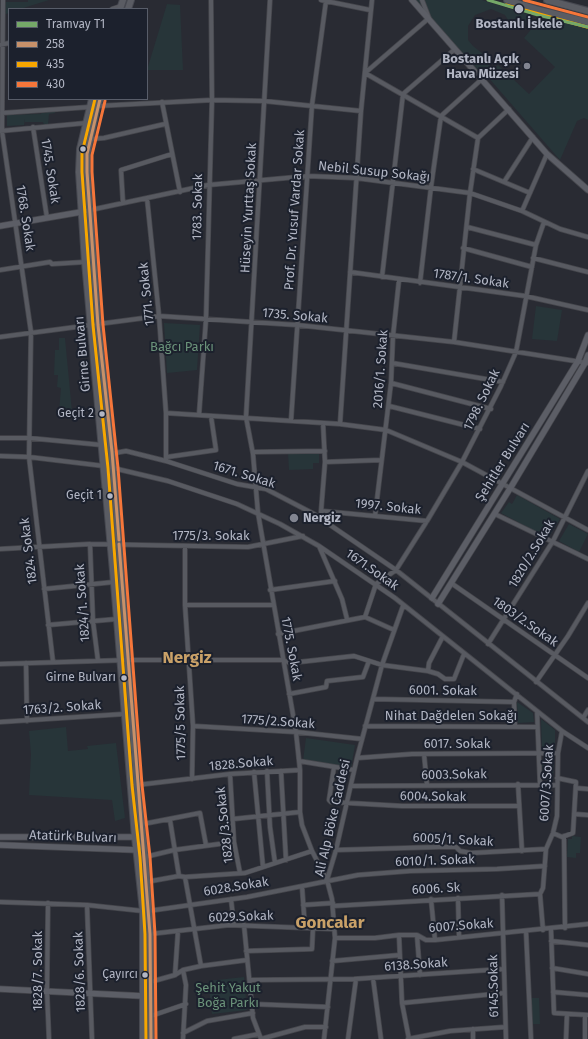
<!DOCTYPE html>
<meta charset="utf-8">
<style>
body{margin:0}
#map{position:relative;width:588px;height:1039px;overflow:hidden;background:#292b33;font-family:"Fira Sans",sans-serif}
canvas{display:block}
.legend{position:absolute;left:8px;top:8px;width:140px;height:92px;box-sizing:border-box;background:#1c212d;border:1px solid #585d69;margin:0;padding:5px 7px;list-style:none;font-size:12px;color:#b2b6c4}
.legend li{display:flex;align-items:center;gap:8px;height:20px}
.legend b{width:20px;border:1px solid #585d69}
</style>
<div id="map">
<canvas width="588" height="1039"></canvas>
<ul class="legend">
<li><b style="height:5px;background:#75a868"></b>Tramvay T1</li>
<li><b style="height:5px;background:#c7916a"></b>258</li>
<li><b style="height:5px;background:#f7a600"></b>435</li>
<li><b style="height:5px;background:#f5763a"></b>430</li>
</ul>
</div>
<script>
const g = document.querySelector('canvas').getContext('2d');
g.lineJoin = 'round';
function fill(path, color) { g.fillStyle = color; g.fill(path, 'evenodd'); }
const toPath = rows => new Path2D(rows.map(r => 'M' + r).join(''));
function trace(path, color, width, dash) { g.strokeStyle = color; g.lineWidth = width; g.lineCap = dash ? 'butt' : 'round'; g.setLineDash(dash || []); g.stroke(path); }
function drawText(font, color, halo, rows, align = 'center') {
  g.font = font + ' "Fira Sans",sans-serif'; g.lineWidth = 4; g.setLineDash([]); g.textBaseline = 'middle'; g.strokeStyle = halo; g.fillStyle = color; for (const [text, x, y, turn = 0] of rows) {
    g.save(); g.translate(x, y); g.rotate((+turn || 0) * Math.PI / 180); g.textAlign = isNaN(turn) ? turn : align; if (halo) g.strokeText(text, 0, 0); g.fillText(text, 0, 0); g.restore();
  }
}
const green = toPath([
 [28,0,49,0,20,9,9,9,9,13,3,15,3,2,28,2],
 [411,0,482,0,532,16,529,23,514,30,505,15,491,9,475,15,468,26,468,40,473,46,493,62,481,75],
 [167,4,180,5,183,70,147,70],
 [543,15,588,25,588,120,584,118,577,121,560,160,487,76,498,65,529,94,555,67,524,38],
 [55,110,55,113,49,114,48,124,44,125,43,122,25,122,25,119,24,125,7,126,7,115,41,114,42,111],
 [536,306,562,310,557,341,532,339],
 [164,323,200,325,197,370,167,373],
 [59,338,65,338,72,412,59,412,61,388,57,387,58,375,54,375,55,350,59,350],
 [288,453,319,453,319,463,313,463,313,469,289,470],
 [517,495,560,519,548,538,501,513,509,502,512,504],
 [569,524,588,534,579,552,559,541],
 [517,702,533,713,534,722,518,723],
 [541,719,555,730,555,749,542,750],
 [66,727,68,751,88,749,87,746,116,743,125,818,115,821,112,800,29,795,31,754,29,731],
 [306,738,355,745,351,768,303,761],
 [546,758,554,758,553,780,543,780,542,764,546,764],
 [572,836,581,837,580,853,576,853,576,858,567,857,568,839,572,839],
 [244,977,247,1010,212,1014,208,981],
 [531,998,539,998,540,1024,532,1024]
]);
const street = toPath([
 [3,0,2,131,31,332,29,457,53,662],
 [270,0,246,417,253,454,258,513,296,732,300,770,300,812,302,825,312,851,327,880],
 [321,0,370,10],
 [422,0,429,18,365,73,478,138],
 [112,9,121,6],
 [0,45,9,43],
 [162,102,180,192],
 [97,106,212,100,264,101,361,111],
 [2,113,90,107],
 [33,127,47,218],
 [0,131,86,123],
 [90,139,104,138,165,124],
 [473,169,530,193],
 [504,182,533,137],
 [147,198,159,316,166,413,166,461],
 [123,203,121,170,172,154],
 [522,211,547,154],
 [81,212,208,185,308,176,356,178,470,193,522,211,560,229,588,237],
 [467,227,536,245],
 [463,248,532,267],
 [533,258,588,272],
 [0,270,50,262,52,264,85,262],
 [350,272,525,296,588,310],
 [382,277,403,94,455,49],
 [420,283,431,187,441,116,482,79],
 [0,337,159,316,297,325,454,342,588,363],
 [454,342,470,193,478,138,509,109],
 [392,363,503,382],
 [391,383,491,409],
 [389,406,480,429],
 [166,413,340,424,386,430,462,462,588,530],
 [199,415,206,319,212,100,211,0],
 [291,421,312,105,326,1],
 [340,424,361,111,372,0],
 [0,438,29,438,102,445],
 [253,452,325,451],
 [0,456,29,457,104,466],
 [112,456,115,453,126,451,166,461,237,484,266,489,314,514,396,570,588,722],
 [167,457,216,450,211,416],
 [325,462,381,460],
 [113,468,168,481,237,504,280,524,319,546,395,598,562,731,588,748],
 [322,511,427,521],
 [321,512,325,462,323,423],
 [495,514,588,559],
 [375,516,391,383,393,336,399,280],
 [90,544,93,621,98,661],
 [185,546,185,605,193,726,192,779],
 [319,546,342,599,347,619],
 [0,549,90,544,248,547,303,536],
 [451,583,588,678],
 [44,589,114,582],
 [270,590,335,581],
 [185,605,272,605],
 [365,617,376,584,396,570,427,521,462,462,501,386,516,352,536,245,544,222],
 [48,625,117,619],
 [278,634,365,617,394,630],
 [488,644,553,541,588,471],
 [26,663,27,721],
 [0,664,128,660,283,660,290,663,354,656,382,665,428,671,429,663,442,638],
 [428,671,438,674,445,679,454,679,464,654],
 [536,682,568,636,588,603],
 [289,694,326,687,327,681,363,677,369,661],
 [373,699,514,702],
 [537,711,540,784],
 [583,718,588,710],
 [0,722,124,714],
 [193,726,296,732,362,739],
 [365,726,537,727],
 [515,727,514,702,517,694],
 [424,754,427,785],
 [357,758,412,754,558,753],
 [299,761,354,770],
 [334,767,329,800,331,802,402,806,519,806],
 [267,771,270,827,275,863],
 [281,771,286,860],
 [254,772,263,867],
 [230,774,234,842,240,873],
 [518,784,522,851],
 [137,785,230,774,300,770],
 [351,786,557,785],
 [576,788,588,789],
 [574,814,588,815],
 [233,819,300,812],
 [170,820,179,876,185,877,201,966],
 [143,824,200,813,206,845],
 [553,833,562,837,573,833,576,782,557,778],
 [564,836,565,928],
 [336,850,439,847,456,847,460,851,471,853,546,849],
 [145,857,174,850,234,842],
 [185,877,245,873,312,851],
 [146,882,179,876],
 [302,886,305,928],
 [502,895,506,1039],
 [458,898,459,936],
 [231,899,234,925],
 [431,899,435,940],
 [0,902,87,905,143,911],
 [48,903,47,991,49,1039],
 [87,905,92,1039],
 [303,905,333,903],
 [333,906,540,894],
 [148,911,247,897,358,875,410,871,497,869,545,866],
 [244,925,253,1018,261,1039],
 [551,929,554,1013,588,1015],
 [543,930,540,894,543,888,546,849,553,833,557,816,558,753,562,731],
 [526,931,531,1039],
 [150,934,229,925,333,929],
 [399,935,402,1003,409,1039],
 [417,935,420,975],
 [335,938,375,938,399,935,417,935,426,940,435,940,588,924],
 [551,941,588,945],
 [246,951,312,949,313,928],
 [332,961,400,955],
 [552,968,588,974],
 [183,970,186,985,183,1039],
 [175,975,178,931],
 [373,978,381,1039],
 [250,980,354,979,503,969],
 [150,982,175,975,183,970,201,966,247,960],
 [553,992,588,995],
 [402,1003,504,993],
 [252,1004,328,1007],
 [151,1016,186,1004],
 [183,1033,207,1021,253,1013],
 [234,1039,259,1034],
 [261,1039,305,1027,326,1027],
 [324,1039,335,938,332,899,327,880,336,850,357,758,382,665,403,606],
 [348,1039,356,979],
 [408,1039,450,1031,505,1027],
 [473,1039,473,1029],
 [566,1039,567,1014],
 [585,1039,585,1015]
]);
const secondary = toPath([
 [412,0,547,154,588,190],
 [0,226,81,212],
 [432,598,578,361,588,335],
 [438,604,511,487,585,363,588,355],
 [0,837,135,837],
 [0,845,137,850,143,844],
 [0,989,143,996]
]);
const primary = toPath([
 [507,0,539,10,588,22],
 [547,0,588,11],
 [120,9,123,0],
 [128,9,131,0],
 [92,99,80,149,79,172,85,262,113,571,135,837,143,911,143,1039],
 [100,99,97,106,87,154,87,172,98,325,113,468,137,785,145,857,150,934,151,1039]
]);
const bus1 = toPath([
 [100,99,87,154,87,172,98,325,112,452,119,540],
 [119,544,150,934,151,1039]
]);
const bus2 = toPath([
 [506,5,587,27],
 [95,99,82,153,82,172,93,325,108,468,132,785,140,857,145,934,146,1039]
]);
const bus3 = toPath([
 [524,0,588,17],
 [105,101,92,155,92,172,103,325,118,468,142,785,150,857,155,934,156,1039]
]);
const tram1 = toPath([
 [488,0,538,15,588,27]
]);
const markers = [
 [519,9,5,"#b2b6c4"],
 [527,66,4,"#828591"],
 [83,149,3.5,"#b2b6c4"],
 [102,414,3.5,"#b2b6c4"],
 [110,496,3.5,"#b2b6c4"],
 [294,518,5,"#828591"],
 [124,678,3.5,"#b2b6c4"],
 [145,975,3.5,"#b2b6c4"]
];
const busNames = [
 ["Geçit 2",94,414],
 ["Geçit 1",102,496],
 ["Girne Bulvarı",116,678],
 ["Çayırcı",138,975]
];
const stopNames = [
 ["Bostanlı İskele",519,24]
];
const poiNames = [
 ["Bostanlı Açık",519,59],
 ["Hava Müzesi",519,74],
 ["Nergiz",303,518,"left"]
];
const streetNames = [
 ["1745. Sokak",50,171,81],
 ["Nebil Susup Sokağı",374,172,6],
 ["1783. Sokak",198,207,-89],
 ["Hüseyin Yurttaş Sokak",249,208,-87],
 ["Prof. Dr. Yusuf Vardar Sokak",295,210,-86],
 ["1768. Sokak",25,218,81],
 ["1787/1. Sokak",471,279,8],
 ["1771. Sokak",147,294,-96],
 ["1735. Sokak",295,316,5],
 ["Girne Bulvarı",83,354,-95],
 ["2016/1. Sokak",381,369,-86],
 ["1798. Sokak",482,400,-64],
 ["Şehitler Bulvarı",503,462,-58],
 ["1671. Sokak",244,475,17],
 ["1997. Sokak",388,507,6],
 ["1775/3. Sokak",211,536],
 ["1824. Sokak",29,551,-97],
 ["1820/2.Sokak",532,554,-59],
 ["1671.Sokak",372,570,35],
 ["1824/1. Sokak",83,603,-94],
 ["1803/2.Sokak",525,622,35],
 ["1775. Sokak",291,649,79],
 ["6001. Sokak",443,691,1],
 ["1763/2. Sokak",62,708,-4],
 ["Nihat Dağdelen Sokağı",451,716],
 ["1775/2.Sokak",278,722,4],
 ["1775/5 Sokak",181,723,-91],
 ["6017. Sokak",457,744],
 ["1828.Sokak",241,764,-5],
 ["6003.Sokak",454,775,-1],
 ["6007/3.Sokak",547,783,-86],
 ["6004.Sokak",433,797,1],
 ["Ali Alp Böke Caddesi",333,818,-77],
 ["1828/3.Sokak",225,825,-96],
 ["Atatürk Bulvarı",73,837,2],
 ["6005/1. Sokak",453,840,3],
 ["6010/1. Sokak",435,861,-2],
 ["6028.Sokak",236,887,-9],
 ["6006. Sk",436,889,-3],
 ["6029.Sokak",241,917,-2],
 ["6007.Sokak",461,926,-4],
 ["6138.Sokak",416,965,-4],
 ["1828/7. Sokak",38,971,-90],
 ["1828/6. Sokak",80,972,-92],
 ["6145.Sokak",494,986,-91]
];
const parkNames = [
 ["Bağcı Parkı",182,347],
 ["Şehit Yakut",228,988],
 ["Boğa Parkı",228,1003]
];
const districtNames = [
 ["Nergiz",187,658],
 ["Goncalar",330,923]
];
fill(green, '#273539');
trace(street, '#45464c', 5.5);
trace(secondary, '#45464c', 7);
trace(primary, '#464850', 8);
trace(street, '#585a61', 4);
trace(secondary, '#5c5e66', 5.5);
trace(primary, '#5a5c63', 6);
trace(bus1, '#c7916a', 3);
trace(bus2, '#f7a600', 3);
trace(bus3, '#f5763a', 3);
trace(tram1, '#75a868', 3);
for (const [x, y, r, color] of markers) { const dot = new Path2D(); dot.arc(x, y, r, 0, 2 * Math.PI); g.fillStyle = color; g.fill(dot); trace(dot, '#1c212d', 1.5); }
drawText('12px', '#b2b6c4', '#1c212d', busNames, 'right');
drawText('bold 13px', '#b2b6c4', '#1c212d', stopNames);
drawText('bold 13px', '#b2b6c4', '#1c212d', poiNames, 'right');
drawText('13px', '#b2b6c4', '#1c212d', streetNames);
drawText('13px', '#6b937a', '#1c212d', parkNames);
drawText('bold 17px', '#c9a168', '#1c212d', districtNames);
</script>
